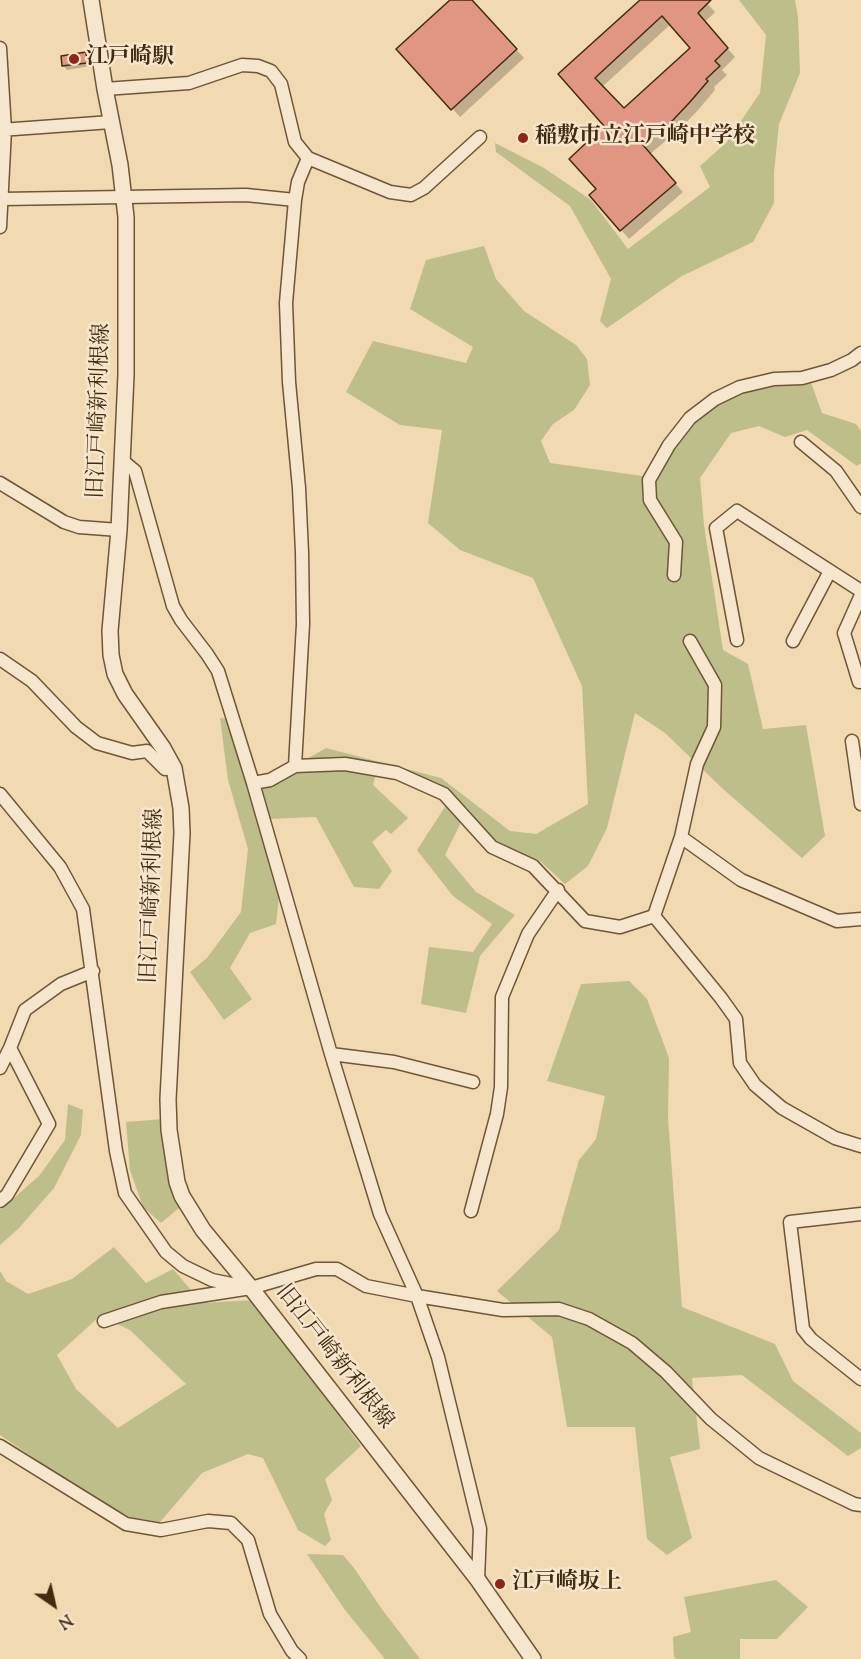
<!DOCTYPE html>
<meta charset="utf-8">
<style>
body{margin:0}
#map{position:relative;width:861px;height:1659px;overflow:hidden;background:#f1d9b2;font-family:"Sorts Mill Goudy",serif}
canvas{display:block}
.north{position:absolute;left:24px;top:1575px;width:60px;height:60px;-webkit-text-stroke:4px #f6e6cd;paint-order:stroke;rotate:146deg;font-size:16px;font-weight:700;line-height:24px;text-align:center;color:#432b0e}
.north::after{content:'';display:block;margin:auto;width:21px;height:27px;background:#432b0e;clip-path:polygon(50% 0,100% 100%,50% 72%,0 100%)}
</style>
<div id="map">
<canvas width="861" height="1659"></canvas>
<div class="north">N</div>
</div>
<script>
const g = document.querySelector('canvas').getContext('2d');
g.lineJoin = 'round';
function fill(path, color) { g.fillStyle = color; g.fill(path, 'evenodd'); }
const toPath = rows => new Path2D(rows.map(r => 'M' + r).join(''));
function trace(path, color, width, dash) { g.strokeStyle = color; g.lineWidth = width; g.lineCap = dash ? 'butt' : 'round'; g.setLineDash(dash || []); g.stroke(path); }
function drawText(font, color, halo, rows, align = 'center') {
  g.font = font + ' "Sorts Mill Goudy","Noto Serif JP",serif'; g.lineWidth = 5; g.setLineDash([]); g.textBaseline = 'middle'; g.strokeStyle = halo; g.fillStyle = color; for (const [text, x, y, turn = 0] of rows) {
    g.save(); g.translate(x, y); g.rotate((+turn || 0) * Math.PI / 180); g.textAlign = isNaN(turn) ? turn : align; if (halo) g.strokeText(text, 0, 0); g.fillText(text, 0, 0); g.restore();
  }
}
const green = toPath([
 [739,0,795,0,798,17,800,73,779,124,774,172,774,203,753,242,682,276,607,328,600,321,611,279,570,206,496,152,495,143,544,168,591,200,628,249,710,187,700,166,726,143,760,93,766,35],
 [484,246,496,279,524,311,576,345,587,359,590,385,574,410,553,424,541,441,550,463,657,478,655,463,719,392,810,380,822,413,856,424,861,431,861,463,857,466,807,430,785,437,759,426,731,433,700,478,704,525,723,650,748,664,763,729,806,725,825,836,802,858,722,788,665,733,635,713,607,828,588,866,565,884,541,862,490,844,466,812,445,855,476,892,515,915,480,956,466,1013,421,1004,429,947,473,952,492,924,453,896,417,850,452,796,378,768,373,785,408,818,391,834,386,830,372,842,392,871,379,889,354,887,316,817,268,819,281,877,276,924,250,933,230,968,252,999,224,1020,190,972,207,958,241,912,248,849,228,780,220,718,239,720,253,783,270,780,326,748,441,778,510,831,536,834,588,804,582,686,533,578,460,550,428,523,442,430,400,425,346,392,373,341,466,363,473,347,410,309,426,260],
 [629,981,647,999,669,1058,668,1118,682,1307,775,1344,793,1381,861,1433,861,1448,848,1456,742,1375,692,1378,700,1449,670,1457,692,1538,667,1555,647,1539,635,1427,567,1427,552,1337,497,1291,559,1230,579,1160,596,1139,605,1096,547,1081,581,984],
 [68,1104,83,1110,81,1135,54,1188,19,1228,0,1245,0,1210,39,1176,65,1140],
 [164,1119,169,1170,179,1208,161,1223,143,1207,130,1170,126,1122],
 [114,1247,146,1283,173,1269,202,1303,254,1300,361,1446,325,1479,332,1500,324,1514,331,1540,325,1546,298,1530,263,1458,248,1454,202,1473,160,1522,130,1517,78,1488,0,1435,0,1271,6,1281,28,1294,72,1279],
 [100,1316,130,1330,186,1384,118,1428,76,1389,57,1355],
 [307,1554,343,1555,354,1568,381,1608,420,1659,385,1659,345,1610],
 [776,1580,808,1607,777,1639,740,1639,740,1659,676,1659,674,1657,673,1637,691,1632,684,1597]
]);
const shadow = toPath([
 [452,0,471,0,524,58,460,117,452,108],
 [642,0,704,0,715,12,705,22,735,57,722,70,727,75,714,87,715,90,698,110,681,128,650,154,683,192,629,239,591,195,598,189,606,127,561,74],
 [671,24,692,48,624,110,602,87],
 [85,53,89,57,90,66,67,70,64,66]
]);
const building = toPath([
 [450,0,472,0,517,49,451,110,396,49,450,0],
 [640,0,711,0,698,13,728,48,715,61,720,66,706,79,708,81,690,102,673,120,643,145,676,183,620,231,589,195,596,189,569,159,604,126,558,74,640,0],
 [662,16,690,48,624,108,595,78,662,16],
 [86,52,87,63,62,66,61,56,86,52]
]);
const minor = toPath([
 [0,48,5,130,0,227],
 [105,89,189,83,242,65,258,66,271,71,281,84,295,142,308,158,390,192,411,195,424,188,480,137],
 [0,130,111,122],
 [308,158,298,182,295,200,286,303,289,382,299,488,302,552,303,624,295,766,270,780,253,783,331,1054,380,1214,417,1296,438,1357,480,1529,478,1580],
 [2,199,246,195,295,200],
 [801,442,836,471,861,507],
 [123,461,135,471,173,606,181,620,207,654,218,671,253,783],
 [0,483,64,522,79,527,119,530],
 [674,575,676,542,650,500,649,480,669,445,690,418,715,399,740,387,774,379,802,378,831,370,852,360,861,353],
 [737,640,716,528,737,511,861,591],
 [690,641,715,685,714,727,697,764,681,837,654,916,721,998,736,1019,740,1063,755,1085,782,1108,835,1138,861,1146],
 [793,641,830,571],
 [0,659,32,681,76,727,97,743,132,753,147,751,165,769,174,768],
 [859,682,844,633,861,595],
 [852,741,861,804],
 [295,766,345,764,397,773,444,794,492,847,533,866,585,921,620,927,654,916],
 [0,794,60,867,83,909,116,1151,125,1193,166,1252,183,1266,212,1280,246,1287],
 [681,837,741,880,837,921,861,919],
 [331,1054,394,1062,473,1082],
 [0,1068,10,1048,25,1010,61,984,93,971],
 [0,1201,7,1195,49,1124,10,1048],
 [471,1211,497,1114,501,1087,502,997,528,934,558,890],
 [861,1214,790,1222,803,1329,811,1339,861,1379],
 [104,1321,161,1302,251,1288,316,1269,337,1269,366,1286,417,1296,503,1310,559,1309,589,1319,632,1343,666,1372,711,1419,759,1458,854,1504,861,1505],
 [0,1446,126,1524,161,1530,208,1521,231,1523,248,1540,270,1614,292,1651,300,1659]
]);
const tertiary = toPath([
 [91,0,105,89,120,165,126,217,126,375,119,530,110,631,111,655,115,674,125,694,163,748,174,768,181,808,182,833,168,1099,169,1130,177,1182,182,1196,203,1230,251,1288,478,1580,533,1659]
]);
const markers = [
 [74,59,6,"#8f2418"],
 [523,138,6,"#8f2418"],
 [500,1584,6,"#8f2418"]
];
const poiNames = [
 ["江戸崎駅",86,59],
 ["稲敷市立江戸崎中学校",535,138],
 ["江戸崎坂上",512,1584]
];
const streetNames = [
 ["旧江戸崎新利根線",101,411,-88],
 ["旧江戸崎新利根線",154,896,-88],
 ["旧江戸崎新利根線",333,1358,52]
];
fill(green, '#bdbe8a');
fill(shadow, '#0003');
fill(building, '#e09683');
trace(building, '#432b0e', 1.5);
trace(minor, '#6e5637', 15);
trace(tertiary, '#6e5637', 18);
trace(minor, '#f6e6cd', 12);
trace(tertiary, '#f6e6cd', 15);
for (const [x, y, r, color] of markers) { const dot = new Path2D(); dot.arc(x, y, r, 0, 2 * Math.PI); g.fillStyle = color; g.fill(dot); trace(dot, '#f6e6cd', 2); }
drawText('bold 22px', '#432b0e', '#f6e6cd', poiNames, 'left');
drawText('22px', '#432b0e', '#f6e6cd', streetNames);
</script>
